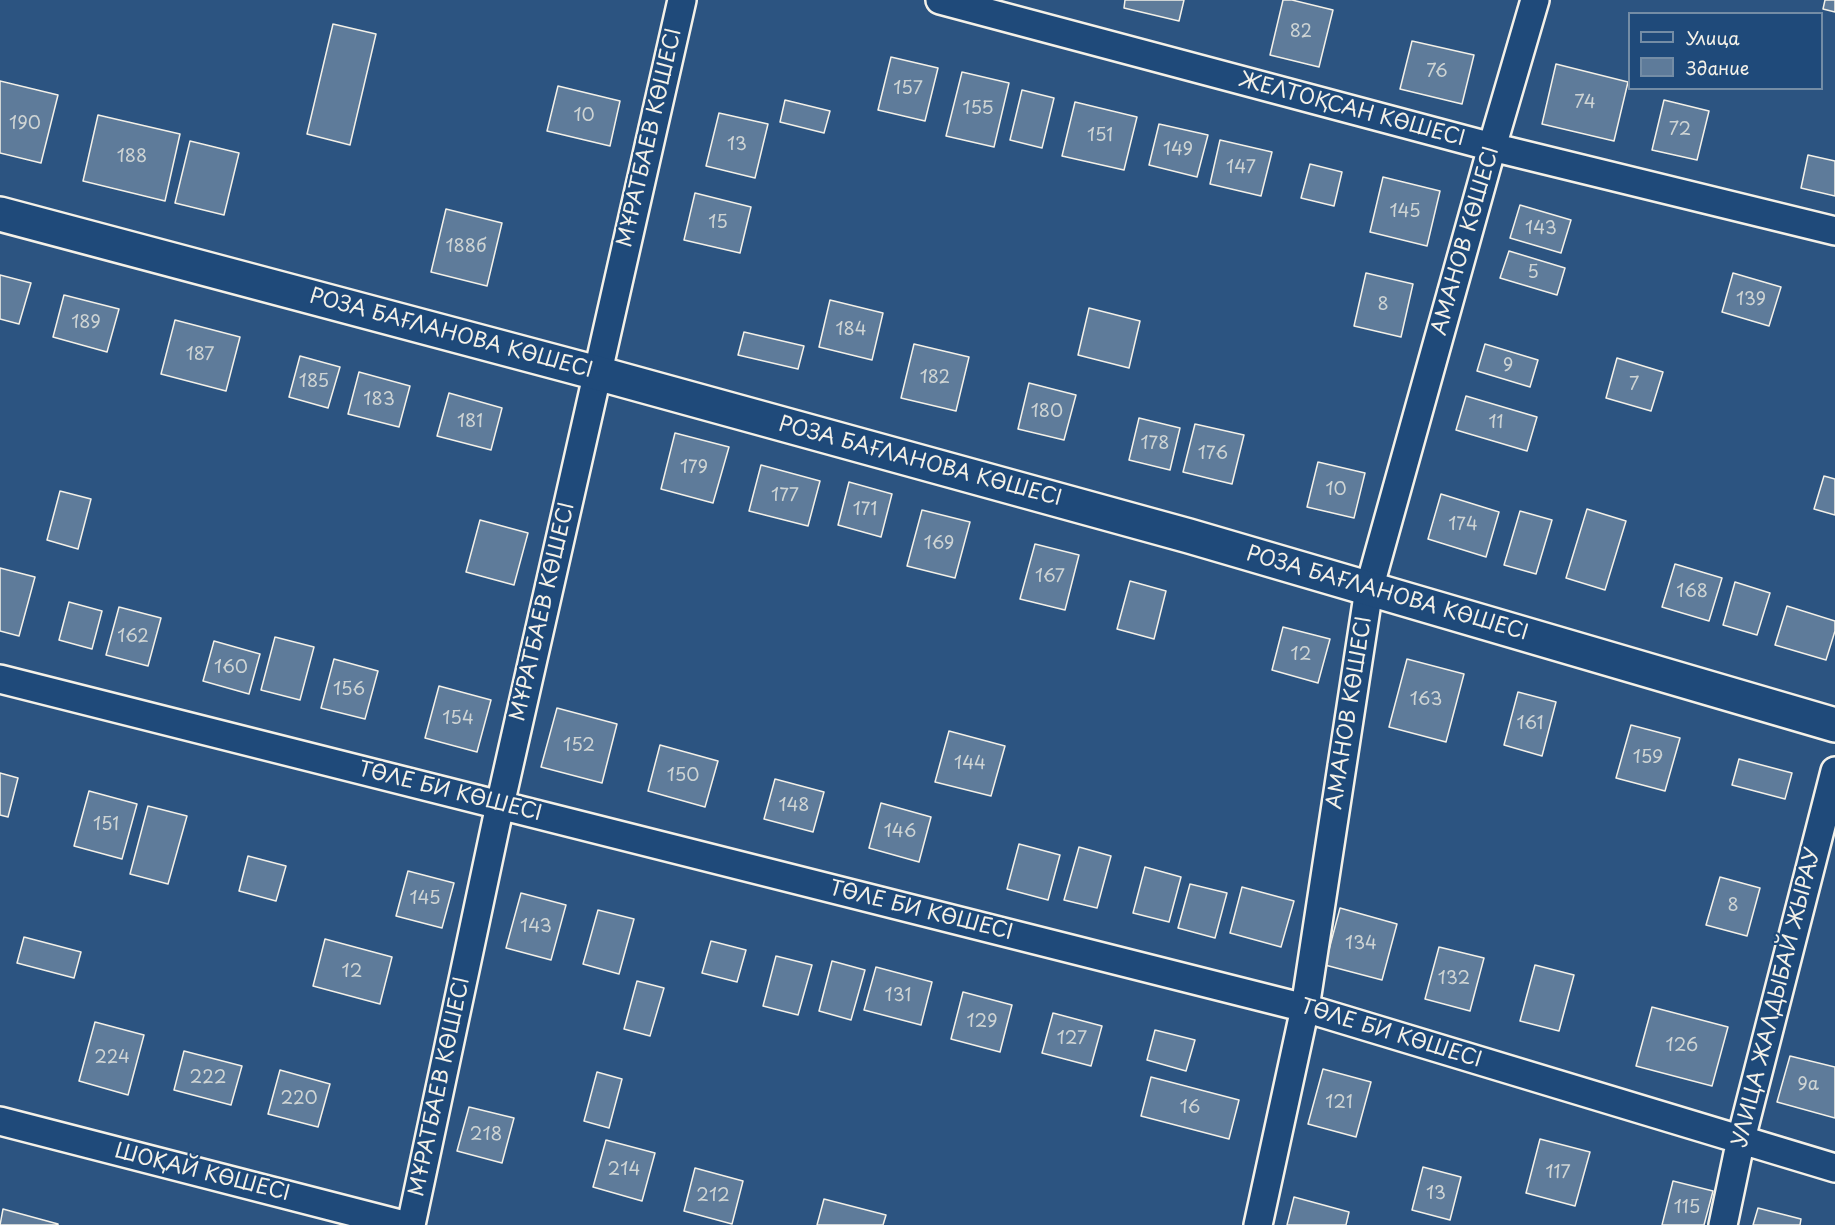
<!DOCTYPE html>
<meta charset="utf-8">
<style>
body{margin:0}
#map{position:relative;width:1835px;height:1225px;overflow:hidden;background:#2c5481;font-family:"Playpen Sans",sans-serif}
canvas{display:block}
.legend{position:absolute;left:1628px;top:12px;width:195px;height:78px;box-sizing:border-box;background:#1f4a7a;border:2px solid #748da6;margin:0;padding:8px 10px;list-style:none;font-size:18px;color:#f4f1e8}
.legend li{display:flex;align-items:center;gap:12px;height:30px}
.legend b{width:30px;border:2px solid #748da6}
</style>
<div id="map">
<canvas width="1835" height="1225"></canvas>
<ul class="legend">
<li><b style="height:8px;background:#1f4a7a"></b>Улица</li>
<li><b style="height:16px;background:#5e7b9a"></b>Здание</li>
</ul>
</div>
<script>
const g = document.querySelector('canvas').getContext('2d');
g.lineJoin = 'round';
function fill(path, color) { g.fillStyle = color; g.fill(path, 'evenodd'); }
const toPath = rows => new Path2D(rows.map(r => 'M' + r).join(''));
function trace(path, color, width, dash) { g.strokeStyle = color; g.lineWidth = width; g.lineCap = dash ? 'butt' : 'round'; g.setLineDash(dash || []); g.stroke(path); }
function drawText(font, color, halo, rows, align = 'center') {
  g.font = font + ' "Playpen Sans",sans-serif'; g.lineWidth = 4.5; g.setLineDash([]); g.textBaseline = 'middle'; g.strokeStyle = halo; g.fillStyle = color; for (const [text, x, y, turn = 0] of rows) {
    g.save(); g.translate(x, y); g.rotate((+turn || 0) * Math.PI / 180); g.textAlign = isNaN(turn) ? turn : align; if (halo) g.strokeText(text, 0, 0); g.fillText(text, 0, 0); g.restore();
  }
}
const building = toPath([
 [1125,0,1184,0,1179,21,1124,8,1125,0],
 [1283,0,1292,0,1333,10,1319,67,1270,55,1283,0],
 [1825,0,1835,0,1835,12,1823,9,1825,0],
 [333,24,376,34,350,145,307,134,333,24],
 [1412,41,1474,55,1462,104,1400,89,1412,41],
 [891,57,938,68,925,121,878,110,891,57],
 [1556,64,1628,82,1614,141,1542,124,1556,64],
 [962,72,1009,83,994,147,946,136,962,72],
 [0,81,58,95,41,163,0,153,0,81],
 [558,86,620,101,610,146,547,131,558,86],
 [1022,90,1054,98,1042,148,1010,140,1022,90],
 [785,100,830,111,824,133,780,122,785,100],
 [1664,100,1709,111,1697,160,1652,150,1664,100],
 [1075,102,1137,117,1124,170,1062,156,1075,102],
 [719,113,768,124,755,178,706,166,719,113],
 [98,115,180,134,165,201,83,181,98,115],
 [1159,124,1208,135,1197,177,1149,165,1159,124],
 [1220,140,1272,152,1261,196,1210,184,1220,140],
 [190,141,239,153,224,215,175,203,190,141],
 [1808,155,1835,161,1835,196,1801,188,1808,155],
 [1310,164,1342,172,1334,206,1301,198,1310,164],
 [1383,177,1440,191,1427,246,1370,232,1383,177],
 [695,193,751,207,740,253,684,240,695,193],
 [1520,205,1571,220,1561,253,1510,238,1520,205],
 [446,209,502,223,487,286,431,272,446,209],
 [1509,251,1565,268,1557,295,1500,278,1509,251],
 [1366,273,1413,284,1401,337,1354,326,1366,273],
 [1733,273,1781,287,1769,326,1722,312,1733,273],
 [0,275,31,283,19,324,0,319,0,275],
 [64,295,119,309,107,352,53,337,64,295],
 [830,300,883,313,872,360,819,347,830,300],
 [1089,308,1140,321,1129,368,1078,355,1089,308],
 [175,320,240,337,226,391,161,374,175,320],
 [744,332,804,346,798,369,738,355,744,332],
 [914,344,969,357,956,411,901,398,914,344],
 [1485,344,1538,360,1530,387,1477,371,1485,344],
 [300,356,340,367,328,408,289,397,300,356],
 [1617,358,1663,372,1651,411,1606,398,1617,358],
 [359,372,410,386,399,427,348,414,359,372],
 [1029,383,1076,395,1064,440,1018,429,1029,383],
 [449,393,502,408,491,450,437,436,449,393],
 [1466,396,1537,417,1527,451,1456,430,1466,396],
 [1139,418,1180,428,1170,470,1129,460,1139,418],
 [1195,424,1244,435,1232,484,1183,472,1195,424],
 [675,433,729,447,713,503,661,489,675,433],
 [1318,462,1365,473,1354,518,1307,507,1318,462],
 [761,465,820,481,808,526,749,511,761,465],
 [1824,476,1835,479,1835,515,1814,509,1824,476],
 [849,482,892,494,881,537,838,525,849,482],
 [60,491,91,499,78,549,47,540,60,491],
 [1441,494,1499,512,1486,557,1428,539,1441,494],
 [1587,509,1626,521,1605,590,1566,578,1587,509],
 [922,510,970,522,955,578,907,566,922,510],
 [1520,511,1552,520,1536,574,1504,565,1520,511],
 [480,520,528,533,514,585,466,572,480,520],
 [1035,544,1079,555,1065,610,1020,599,1035,544],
 [1675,564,1722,578,1709,621,1662,607,1675,564],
 [0,568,35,577,19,636,0,631,0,568],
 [1130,581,1166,591,1154,639,1117,629,1130,581],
 [1735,582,1770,593,1757,635,1723,625,1735,582],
 [69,602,102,611,92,649,59,640,69,602],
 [1787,606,1835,621,1835,631,1826,660,1775,645,1787,606],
 [119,607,161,618,148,666,106,655,119,607],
 [1283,627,1330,639,1318,683,1272,670,1283,627],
 [275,637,314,647,300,700,261,690,275,637],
 [214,641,260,654,249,694,203,681,214,641],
 [334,659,378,671,365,719,321,708,334,659],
 [1407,659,1464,674,1446,742,1389,727,1407,659],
 [439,686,491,700,477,752,425,738,439,686],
 [1518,692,1556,702,1542,756,1504,745,1518,692],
 [557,708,617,724,602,783,541,767,557,708],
 [1631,725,1680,738,1665,791,1616,778,1631,725],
 [949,731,1005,746,991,796,935,782,949,731],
 [660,745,718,761,705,807,648,791,660,745],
 [1739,759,1792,773,1785,799,1732,785,1739,759],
 [0,773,18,778,8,817,0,815,0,773],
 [775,779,824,792,813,832,764,819,775,779],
 [89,791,137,804,122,859,74,846,89,791],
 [881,803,931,817,919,862,869,848,881,803],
 [148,806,187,816,168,884,130,874,148,806],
 [1019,844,1060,855,1048,900,1007,889,1019,844],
 [1079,847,1111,856,1097,908,1064,900,1079,847],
 [248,856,286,866,276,901,239,891,248,856],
 [1145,867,1181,877,1169,922,1133,913,1145,867],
 [408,871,454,883,442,928,396,916,408,871],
 [1720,877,1760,888,1747,936,1706,925,1720,877],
 [1190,884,1227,893,1215,938,1178,928,1190,884],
 [1242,887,1294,901,1281,947,1230,933,1242,887],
 [521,893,566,905,551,960,506,948,521,893],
 [1340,908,1397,924,1382,980,1325,965,1340,908],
 [598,910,634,919,619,974,583,964,598,910],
 [24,937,81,952,74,978,17,963,24,937],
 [325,939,392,957,380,1004,313,986,325,939],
 [711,941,746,950,737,982,702,973,711,941],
 [1439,947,1484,958,1470,1011,1425,999,1439,947],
 [776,956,812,965,798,1015,763,1006,776,956],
 [832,961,865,970,851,1020,819,1011,832,961],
 [1535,965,1574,975,1559,1031,1520,1021,1535,965],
 [876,967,932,982,921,1025,864,1010,876,967],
 [637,981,664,988,650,1036,624,1029,637,981],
 [963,992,1012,1005,1000,1052,951,1039,963,992],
 [1652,1007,1728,1027,1712,1086,1636,1066,1652,1007],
 [1053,1013,1102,1026,1091,1066,1042,1053,1053,1013],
 [95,1022,144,1035,128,1095,79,1081,95,1022],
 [1155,1030,1195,1040,1186,1071,1147,1060,1155,1030],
 [184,1051,242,1066,231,1105,174,1090,184,1051],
 [1790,1056,1835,1067,1835,1118,1777,1102,1790,1056],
 [1323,1069,1371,1082,1356,1137,1308,1124,1323,1069],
 [280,1070,330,1084,318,1127,268,1114,280,1070],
 [597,1072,622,1079,609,1128,584,1121,597,1072],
 [1151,1077,1239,1100,1229,1139,1141,1116,1151,1077],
 [469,1107,514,1118,502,1163,457,1151,469,1107],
 [1540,1139,1590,1152,1575,1206,1526,1193,1540,1139],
 [606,1140,655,1153,642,1201,593,1187,606,1140],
 [1423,1167,1461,1177,1450,1220,1412,1210,1423,1167],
 [695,1168,743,1181,732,1224,684,1211,695,1168],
 [1673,1181,1713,1191,1704,1225,1662,1225,1673,1181],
 [1294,1197,1349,1212,1346,1225,1287,1225,1294,1197],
 [824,1199,886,1215,883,1225,817,1225,824,1199],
 [1758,1208,1801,1219,1800,1225,1753,1225,1758,1208],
 [3,1209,58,1224,58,1225,0,1225,3,1209]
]);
const street = toPath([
 [940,0,1492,147,1835,231],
 [0,679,1305,1008,1835,1168],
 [0,1121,404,1225],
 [411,1225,500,805,682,0],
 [1258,1225,1305,1008,1369,589,1492,147,1535,0],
 [1723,1225,1741,1139,1835,771]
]);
const secondary = toPath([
 [0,214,597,373,1189,536,1835,725]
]);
const numberNames = [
 ["82",1301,32],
 ["76",1437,72],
 ["157",908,89],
 ["74",1585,103],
 ["155",978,109],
 ["10",584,116],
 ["190",25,124],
 ["72",1680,130],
 ["151",1100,136],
 ["13",737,145],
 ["149",1178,150],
 ["188",132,157],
 ["147",1241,168],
 ["145",1405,212],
 ["15",718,223],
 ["143",1541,229],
 ["188б",466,247],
 ["5",1533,273],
 ["139",1751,300],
 ["8",1383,305],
 ["189",86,323],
 ["184",851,330],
 ["187",200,355],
 ["9",1508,366],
 ["182",935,378],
 ["185",314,382],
 ["7",1634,385],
 ["183",379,400],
 ["180",1047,412],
 ["181",470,422],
 ["11",1496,423],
 ["178",1155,444],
 ["176",1213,454],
 ["179",694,468],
 ["10",1336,490],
 ["177",785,496],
 ["171",865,510],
 ["174",1463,525],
 ["169",939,544],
 ["167",1050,577],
 ["168",1692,592],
 ["162",133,637],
 ["12",1301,655],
 ["160",231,668],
 ["156",349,690],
 ["163",1426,700],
 ["154",458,719],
 ["161",1530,724],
 ["152",579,746],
 ["159",1648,758],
 ["144",970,764],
 ["150",683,776],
 ["148",794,806],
 ["151",106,825],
 ["146",900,832],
 ["145",425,899],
 ["8",1733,906],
 ["143",536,927],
 ["134",1361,944],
 ["12",352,972],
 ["132",1454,979],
 ["131",898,996],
 ["129",982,1022],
 ["127",1072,1039],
 ["126",1682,1046],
 ["224",112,1058],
 ["222",208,1078],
 ["9а",1808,1085],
 ["220",299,1099],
 ["121",1339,1103],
 ["16",1190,1108],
 ["218",486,1135],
 ["214",624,1170],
 ["117",1558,1173],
 ["13",1436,1194],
 ["212",713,1196],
 ["115",1687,1208]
];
const streetNames = [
 ["ЖЕЛТОҚСАН КӨШЕСІ",1352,110,15],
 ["МҰРАТБАЕВ КӨШЕСІ",650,138,-77],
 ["АМАНОВ КӨШЕСІ",1466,241,-74],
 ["РОЗА БАҒЛАНОВА КӨШЕСІ",451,334,15],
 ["РОЗА БАҒЛАНОВА КӨШЕСІ",920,462,15],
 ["РОЗА БАҒЛАНОВА КӨШЕСІ",1387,594,16],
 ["МҰРАТБАЕВ КӨШЕСІ",543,612,-77],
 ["АМАНОВ КӨШЕСІ",1350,713,-81],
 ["ТӨЛЕ БИ КӨШЕСІ",450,792,14],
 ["ТӨЛЕ БИ КӨШЕСІ",921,911,14],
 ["УЛИЦА ЖАЛДЫБАЙ ЖЫРАУ",1777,998,-76],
 ["ТӨЛЕ БИ КӨШЕСІ",1391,1034,17],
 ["МҰРАТБАЕВ КӨШЕСІ",440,1087,-78],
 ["ШОҚАЙ КӨШЕСІ",202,1173,14]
];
fill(building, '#5e7b9a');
trace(building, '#f4f1e8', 1.5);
trace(street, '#f4f1e8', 32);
trace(secondary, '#f4f1e8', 38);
trace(street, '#1f4a7a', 27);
trace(secondary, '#1f4a7a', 33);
drawText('18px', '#ced4d4', null, numberNames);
drawText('21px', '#f4f1e8', '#1f4a7a', streetNames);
</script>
